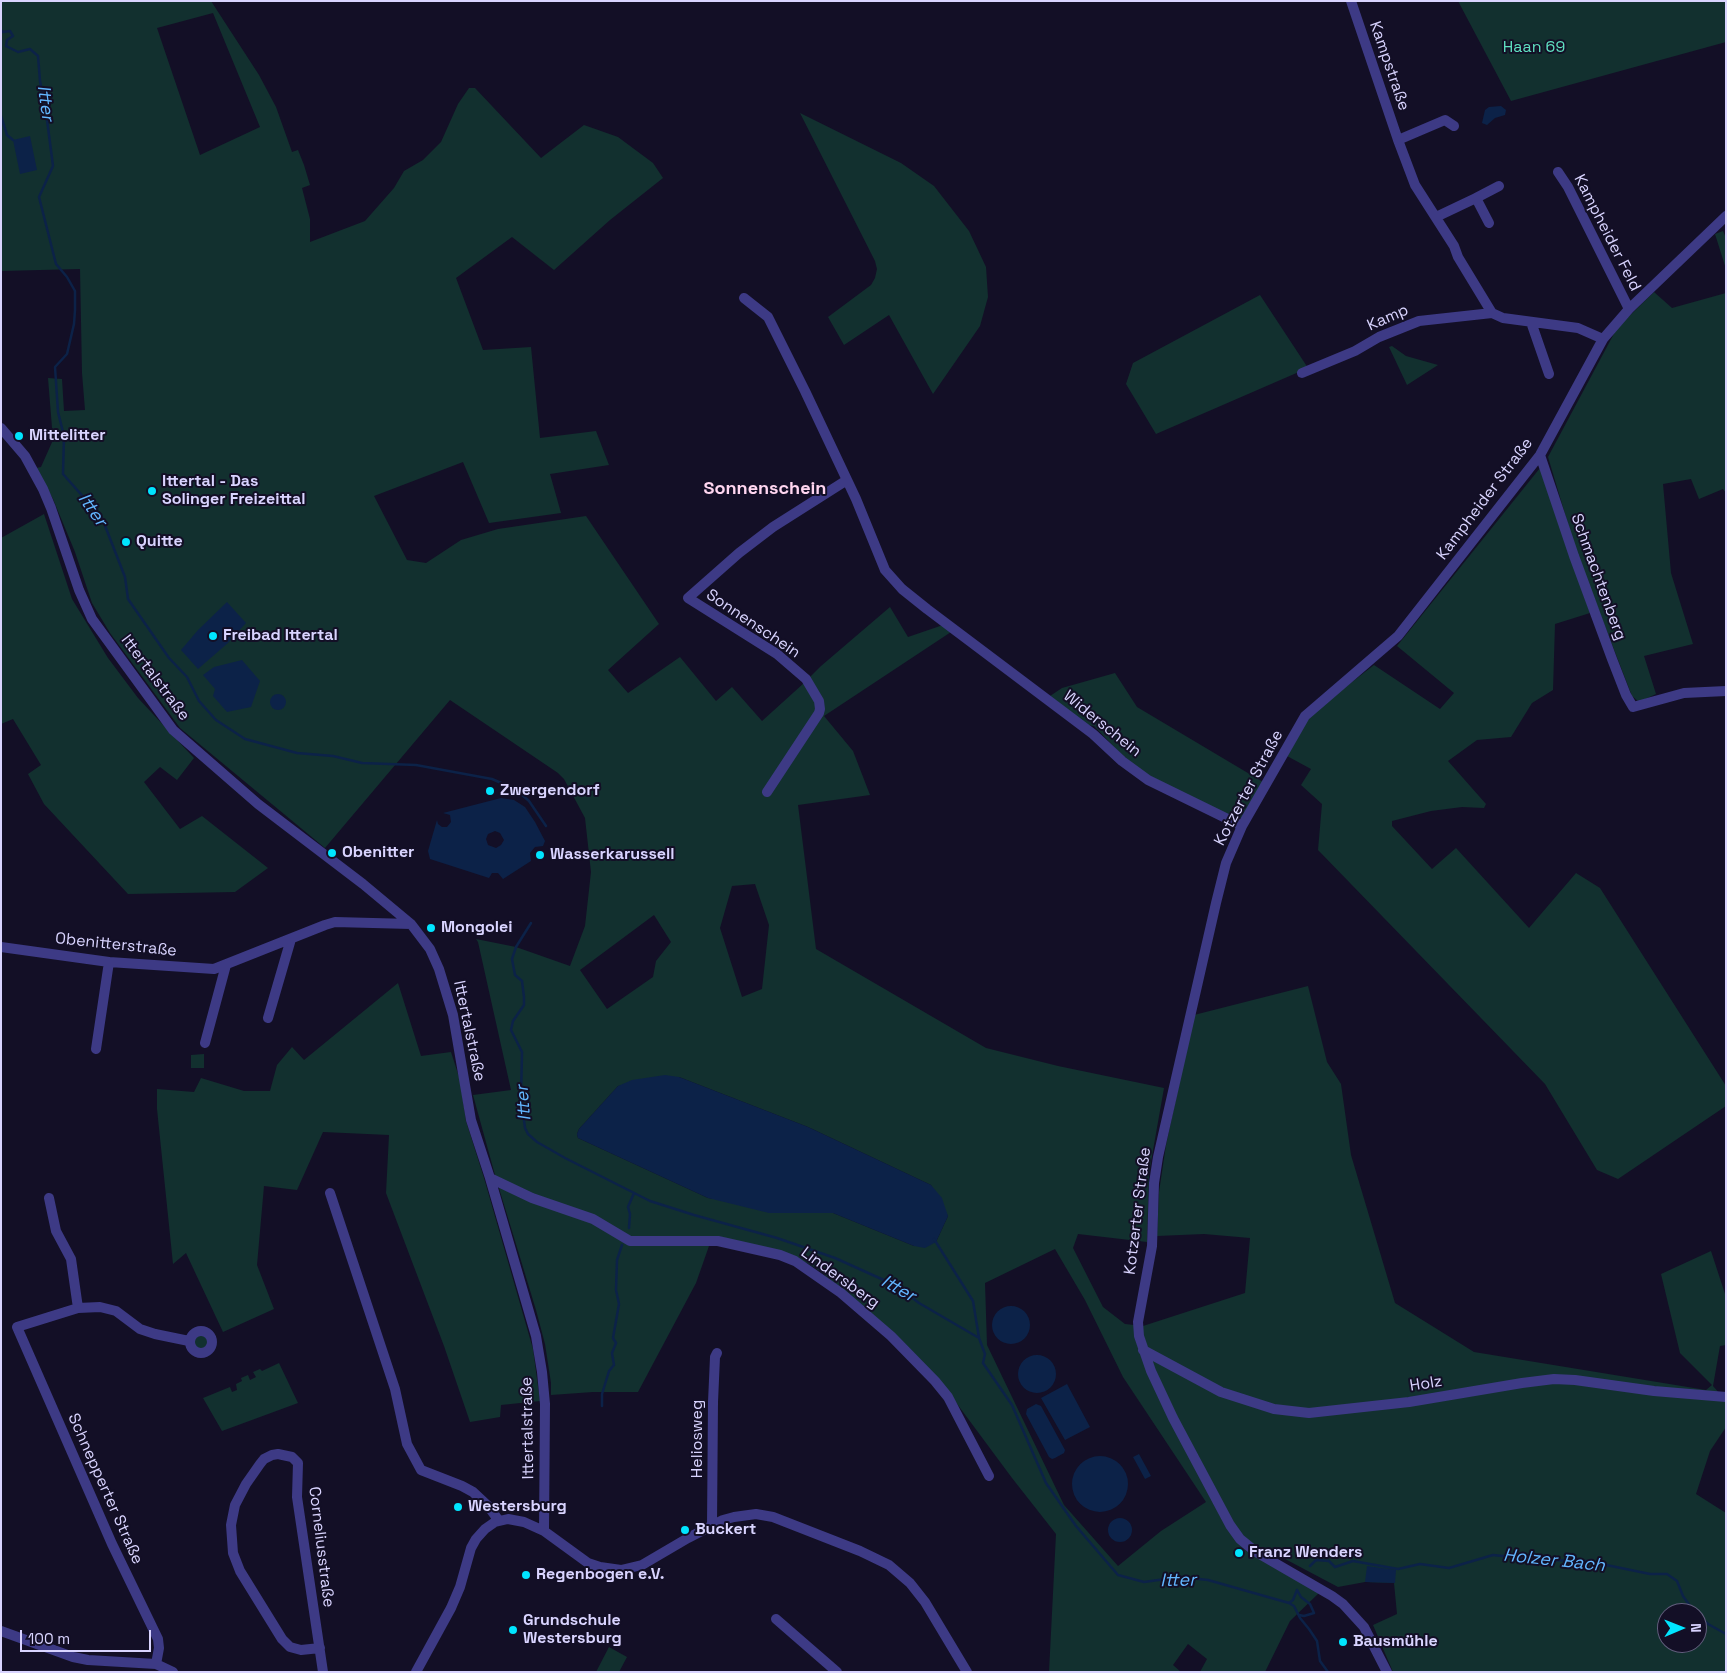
<!DOCTYPE html>
<meta charset="utf-8">
<style>
body{margin:0}
#map{position:relative;width:1727px;height:1673px;overflow:hidden;background:#130f26;font-family:"Space Grotesk",sans-serif}
canvas{display:block}
.frame{position:absolute;inset:0;border:2px solid #d9d4ff;pointer-events:none}
.north{position:absolute;left:1657px;top:1603px;width:50px;height:50px;box-sizing:border-box;background:#130f26;border:1px solid #625e7d;border-radius:50%;rotate:89deg;font-size:14px;font-weight:700;line-height:20px;text-align:center;color:#d9d4ff}
.north::after{content:'';display:block;margin:auto;width:18px;height:22px;background:#00e5ff;clip-path:polygon(50% 0,100% 100%,50% 72%,0 100%)}
.scale{position:absolute;left:20px;top:1630px;width:131px;height:22px;box-sizing:border-box;border:2px solid #d9d4ff;border-top:0;padding-left:6px;font-size:15px;line-height:18px;white-space:nowrap;color:#d9d4ff;-webkit-text-stroke:4px #130f26;paint-order:stroke}
</style>
<div id="map">
<canvas width="1727" height="1673"></canvas>
<div class="frame"></div>
<div class="north">N</div>
<div class="scale">100 m</div>
</div>
<script>
const g = document.querySelector('canvas').getContext('2d');
g.lineJoin = 'round';
function fill(path, color) { g.fillStyle = color; g.fill(path, 'evenodd'); }
const toPath = rows => new Path2D(rows.map(r => 'M' + r).join(''));
function trace(path, color, width, dash) { g.strokeStyle = color; g.lineWidth = width; g.lineCap = dash ? 'butt' : 'round'; g.setLineDash(dash || []); g.stroke(path); }
function drawText(font, color, halo, rows, align = 'center') {
  g.font = font + ' "Space Grotesk",sans-serif'; g.lineWidth = 4; g.setLineDash([]); g.textBaseline = 'middle'; g.strokeStyle = halo; g.fillStyle = color; for (const [text, x, y, turn = 0] of rows) {
    g.save(); g.translate(x, y); g.rotate((+turn || 0) * Math.PI / 180); g.textAlign = isNaN(turn) ? turn : align; if (halo) g.strokeText(text, 0, 0); g.fillText(text, 0, 0); g.restore();
  }
}
const green = toPath([
 [1,1,211,1,259,75,276,107,292,152,298,150,304,165,310,185,302,188,310,219,310,242,365,221,394,188,404,171,423,160,441,142,458,104,469,88,475,88,541,158,584,125,618,137,653,163,663,178,610,220,554,270,512,237,456,278,483,350,531,347,540,438,596,431,609,465,550,474,561,513,489,523,463,462,374,496,407,560,426,563,461,540,498,529,586,516,659,624,608,670,628,693,680,657,716,701,732,687,762,721,804,683,821,666,890,607,908,637,943,625,951,632,824,716,853,751,870,795,798,805,816,949,986,1048,1058,1066,1164,1088,1149,1173,1147,1242,1078,1234,1073,1248,1103,1307,1125,1324,1143,1326,1245,1293,1250,1238,1204,1234,1157,1236,1159,1192,1166,1145,1194,1015,1308,986,1327,1062,1341,1084,1351,1155,1395,1303,1474,1352,1706,1390,1712,1385,1680,1353,1661,1274,1711,1251,1726,1297,1726,1345,1720,1346,1713,1386,1726,1401,1726,1427,1710,1451,1696,1494,1726,1513,1726,1672,1393,1672,1373,1625,1397,1614,1394,1583,1365,1582,1338,1587,1270,1551,1263,1561,1319,1593,1290,1621,1265,1672,1200,1672,1207,1659,1188,1644,1173,1665,1181,1672,1049,1672,1056,1534,1012,1478,946,1389,859,1305,821,1272,807,1263,718,1236,709,1246,696,1283,638,1392,593,1392,551,1395,551,1383,545,1344,536,1310,495,1175,473,1095,511,1090,478,942,476,939,516,947,570,966,585,926,591,872,585,818,564,779,558,773,450,700,325,848,180,728,110,633,92,603,75,552,53,499,36,468,41,467,53,440,48,378,62,379,64,411,85,410,82,373,80,269,1,271],
 [213,13,260,127,200,155,157,28],
 [755,884,769,925,762,989,742,997,720,928,732,886],
 [654,915,671,942,656,961,653,977,607,1009,580,970],
 [679,1077,808,1127,931,1185,948,1216,936,1242,914,1246,833,1213,708,1198,578,1138,577,1134,579,1129,618,1086],
 [1055,1249,1085,1300,1123,1377,1206,1502,1161,1531,1118,1566,1064,1505,987,1345,985,1283],
 [1667,1613,1697,1613,1697,1643,1667,1643],
 [1458,1,1726,1,1726,42,1511,101],
 [800,113,901,163,934,186,969,231,986,267,988,297,980,326,933,394,889,315,844,345,828,317,871,285,875,278,877,269,875,261],
 [1723,231,1726,238,1726,269,1715,234],
 [1654,292,1672,308,1726,293,1726,493,1723,489,1699,499,1691,479,1663,484,1671,573,1693,644,1644,656,1656,694,1639,702,1632,696,1577,554,1548,457,1617,328],
 [1260,295,1308,368,1156,434,1126,384,1133,363],
 [1392,346,1406,356,1438,365,1407,385,1389,347],
 [1540,468,1590,613,1555,624,1553,690,1532,703,1511,737,1477,740,1448,761,1486,804,1484,808,1462,807,1431,811,1392,821,1392,826,1432,869,1456,848,1529,928,1576,873,1600,888,1726,1086,1726,1106,1618,1179,1597,1170,1545,1084,1318,850,1322,804,1301,785,1311,769,1287,756,1306,722,1317,709,1374,665,1440,709,1454,693,1397,646],
 [44,514,72,599,108,658,138,698,194,758,177,780,160,767,144,782,180,829,202,816,268,868,235,892,128,894,44,804,28,774,41,765,13,719,1,724,1,538],
 [1115,673,1137,707,1263,782,1243,818,1232,818,1144,773,1119,752,1094,726,1087,725,1050,696,1062,688],
 [398,983,421,1056,451,1052,460,1080,466,1121,484,1178,533,1349,540,1401,501,1405,500,1417,470,1422,444,1346,386,1193,389,1135,323,1132,297,1190,264,1186,257,1265,274,1309,223,1332,186,1253,173,1264,157,1109,157,1089,194,1092,201,1078,244,1091,270,1091,277,1065,292,1047,304,1060],
 [204,1054,204,1068,191,1068,191,1055],
 '193 1342a8 8 0 1 1 16 0a8 8 0 1 1-16 0Z',
 [279,1363,298,1403,222,1431,203,1398,230,1387,232,1392,237,1390,236,1384,242,1381,241,1378,248,1375,250,1380,256,1377,253,1372,260,1369,262,1371],
 [609,1647,627,1657,619,1672,596,1672]
]);
const water = toPath([
 [1501,106,1506,110,1505,115,1495,118,1487,125,1482,123,1485,110,1489,107],
 [30,136,37,170,20,174,13,140],
 [227,602,246,623,228,643,198,669,181,650,198,630],
 [242,660,260,681,251,707,227,712,213,696,215,689,203,675,214,667],
 '270 702a8 8 0 1 1 16 0a8 8 0 1 1-16 0Z',
 [501,798,514,800,525,807,535,822,545,841,543,846,535,847,530,853,531,861,503,879,498,873,492,873,489,878,430,859,428,851,437,820,438,824,442,827,447,827,451,822,450,815,443,813],
 [495,831,500,833,504,840,501,845,496,848,488,845,486,839,488,834],
 [665,1075,679,1077,808,1127,931,1185,942,1198,948,1216,936,1242,925,1248,914,1246,833,1213,769,1213,708,1198,578,1138,577,1134,579,1129,618,1086,632,1080],
 '992 1325a19 19 0 1 1 38 0a19 19 0 1 1-38 0Z',
 '1018 1374a19 19 0 1 1 38 0a19 19 0 1 1-38 0Z',
 [1067,1384,1090,1427,1065,1440,1041,1398],
 [1036,1404,1041,1406,1065,1450,1064,1453,1055,1458,1052,1459,1049,1457,1026,1414,1027,1409],
 [1139,1454,1151,1476,1145,1479,1133,1457],
 '1072 1484a28 28 0 1 1 56 0a28 28 0 1 1-56 0Z',
 '1108 1530a12 12 0 1 1 24 0a12 12 0 1 1-24 0Z',
 [1367,1566,1396,1570,1395,1583,1365,1582]
]);
const stream = toPath([
 [1,30,3,32,10,31,13,36,7,40,6,46,18,52,30,49,38,56,40,81,46,112,53,166,39,197,56,264,67,277,75,291,75,310,74,324,67,354,55,367,58,412,64,436,63,474,102,518,125,577,128,599,169,658,187,677,199,701,216,720,245,739,297,753,333,756,362,763,416,765,492,779,515,789,529,801,546,826],
 [1,116,7,135,13,140],
 [531,923,516,947,512,959,515,975,522,981,524,997,524,1005,513,1021,511,1030,522,1052,521,1097,525,1128,528,1134,537,1142,565,1158,650,1201,694,1215,777,1238,835,1258,897,1286,919,1303,979,1338,985,1354,983,1363,1012,1405,1046,1483,1076,1526,1118,1575,1144,1582,1180,1577,1208,1580,1289,1603,1294,1606,1300,1618,1309,1629,1317,1641,1320,1661,1328,1672],
 [629,1228,630,1214,628,1207,634,1193],
 [934,1239,973,1301,979,1338],
 [602,1406,602,1394,606,1381,609,1371,614,1365,612,1353,616,1343,613,1338,619,1304,616,1290,617,1260,622,1245],
 [1310,1566,1316,1560,1329,1561,1335,1567,1353,1561,1398,1569,1420,1564,1449,1568,1493,1555,1541,1560,1587,1561,1650,1574,1667,1574,1677,1581,1683,1596,1695,1613],
 [1297,1590,1301,1597,1310,1604,1314,1613,1304,1616,1299,1615],
 [1289,1603,1293,1600,1297,1590],
 [1697,1614,1708,1624,1726,1634]
]);
const minor = toPath([
 [1351,1,1398,140,1415,185,1454,246,1458,257,1492,313,1503,318,1578,328,1603,339],
 [1398,140,1445,120,1454,126],
 [1558,172,1568,187,1629,309],
 [1476,198,1499,186],
 [1436,217,1476,198,1489,223],
 [744,298,768,317,805,391,856,499,885,570,902,589,927,609,1093,734,1122,761,1148,780,1242,826],
 [1531,322,1549,374],
 [1302,373,1355,351,1379,337,1419,321,1492,313],
 [1,428,25,456,43,489,51,508,79,590,92,619,173,730,258,804,363,884,411,924,430,949,439,969,453,1015,471,1120,490,1178,536,1336,542,1372,545,1404,544,1531],
 [1540,455,1574,556,1612,659,1626,695,1633,707,1684,693,1726,691],
 [767,792,819,713,820,709,819,701,806,679,777,654,688,598,739,553,773,527,847,480],
 [1,947,109,962,214,969,325,925,335,922,411,924],
 [268,1018,291,939],
 [205,1043,226,965],
 [96,1049,109,962],
 [490,1178,532,1198,593,1219,630,1241,718,1241,780,1255,795,1261,841,1293,891,1336,935,1381,948,1397,989,1476],
 [330,1193,395,1389,407,1444,421,1470,462,1486,473,1492,489,1507,499,1521],
 [49,1198,56,1231,71,1259,78,1308],
 '190 1342a11 11 0 1 1 22 0a11 11 0 1 1-22 0Z',
 [1143,1350,1221,1392,1274,1409,1309,1413,1409,1402,1522,1383,1554,1379,1575,1380,1654,1391,1726,1397],
 [712,1525,713,1402,715,1357,717,1353],
 [776,1619,837,1672],
 [1,1631,73,1657,88,1660,156,1664,173,1672],
 [320,1648,301,1650,290,1647,282,1639,240,1571,233,1553,231,1525,235,1505,246,1484,260,1464,264,1459,272,1455,278,1454,292,1457,298,1463,297,1497,323,1672],
 [156,1664,159,1648,158,1639,112,1544,17,1327,78,1308,100,1307,116,1311,140,1329,155,1334,189,1341],
 [416,1672,451,1608,460,1587,471,1548,476,1539,485,1529,495,1522,508,1519,524,1522,544,1531,588,1563,600,1567,621,1570,642,1565,688,1538,723,1520,734,1517,756,1514,773,1517,860,1551,889,1565,910,1583,925,1602,967,1672],
 [1387,1672,1364,1627,1343,1604,1332,1596,1256,1552,1240,1539,1230,1525,1173,1418,1151,1371,1139,1336,1138,1322,1152,1246,1154,1183,1158,1157,1216,903,1226,863,1242,826,1305,716,1398,636,1540,455,1603,339,1629,309,1726,216]
]);
const markers = [
 [19,436,5,"#00e5ff"],
 [152,491,5,"#00e5ff"],
 [126,542,5,"#00e5ff"],
 [213,636,5,"#00e5ff"],
 [490,791,5,"#00e5ff"],
 [332,853,5,"#00e5ff"],
 [540,855,5,"#00e5ff"],
 [431,928,5,"#00e5ff"],
 [458,1507,5,"#00e5ff"],
 [685,1530,5,"#00e5ff"],
 [1239,1553,5,"#00e5ff"],
 [526,1575,5,"#00e5ff"],
 [513,1630,5,"#00e5ff"],
 [1343,1642,5,"#00e5ff"]
];
const parkNames = [
 ["Haan 69",1534,48]
];
const streetNames = [
 ["Kampstraße",1389,66,71],
 ["Kampheider Feld",1607,233,63],
 ["Kamp",1388,318,-24],
 ["Kampheider Straße",1485,499,-53],
 ["Schmachtenberg",1598,577,70],
 ["Sonnenschein",753,624,34],
 ["Ittertalstraße",155,678,53],
 ["Widerschein",1102,724,39],
 ["Kotzerter Straße",1249,788,-62],
 ["Obenitterstraße",116,945,6],
 ["Ittertalstraße",469,1031,78],
 ["Kotzerter Straße",1138,1211,-83],
 ["Lindersberg",840,1278,36],
 ["Holz",1426,1384,-9],
 ["Ittertalstraße",528,1428,-91],
 ["Heliosweg",698,1439,-90],
 ["Schnepperter Straße",105,1489,66],
 ["Corneliusstraße",321,1547,83]
];
const poiNames = [
 ["Mittelitter",29,436],
 ["Ittertal - Das",162,482],
 ["Solinger Freizeittal",162,500],
 ["Quitte",136,542],
 ["Freibad Ittertal",223,636],
 ["Zwergendorf",500,791],
 ["Obenitter",342,853],
 ["Wasserkarussell",550,855],
 ["Mongolei",441,928],
 ["Westersburg",468,1507],
 ["Buckert",695,1530],
 ["Franz Wenders",1249,1553],
 ["Regenbogen e.V.",536,1575],
 ["Grundschule",523,1621],
 ["Westersburg",523,1639],
 ["Bausmühle",1353,1642]
];
const waterNames = [
 ["Itter",45,103,82],
 ["Itter",92,510,55],
 ["Itter",524,1103,-95],
 ["Itter",898,1289,29],
 ["Holzer Bach",1554,1561,6],
 ["Itter",1178,1581,-1]
];
const neighbourhoodNames = [
 ["Sonnenschein",765,489]
];
fill(green, '#12302f');
fill(water, '#0c2248');
trace(stream, '#0c2248', 2.5);
trace(minor, '#3d3a85', 10);
for (const [x, y, r, color] of markers) { const dot = new Path2D(); dot.arc(x, y, r, 0, 2 * Math.PI); g.fillStyle = color; g.fill(dot); trace(dot, '#130f26', 2); }
drawText('16px', '#5fe0c0', '#130f26', parkNames);
drawText('16px', '#d9d4ff', '#130f26', streetNames);
drawText('bold 16px', '#d9d4ff', '#130f26', poiNames, 'left');
drawText('italic 18px', '#62b6ff', '#130f26', waterNames);
drawText('bold 18px', '#ffd6f0', '#130f26', neighbourhoodNames);
</script>
